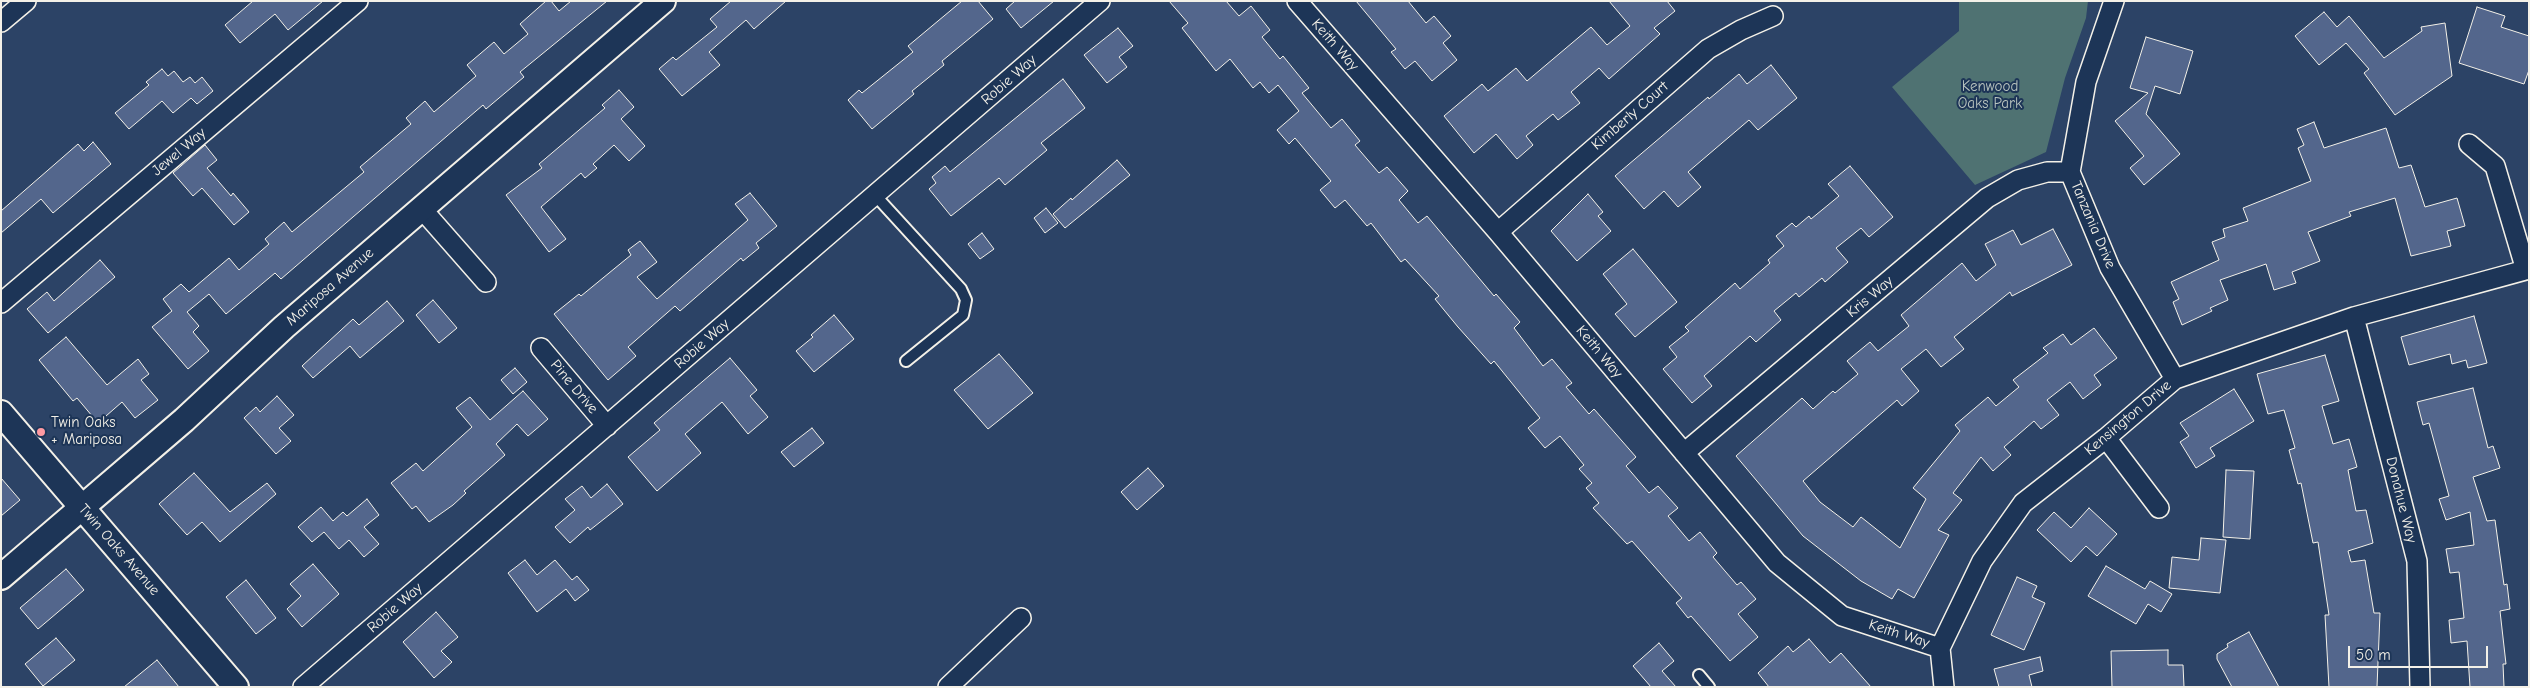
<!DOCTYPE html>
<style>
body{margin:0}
#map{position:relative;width:2530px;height:688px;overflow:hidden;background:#2c4366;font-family:"Comic Neue",sans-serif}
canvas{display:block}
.frame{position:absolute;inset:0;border:2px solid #f4f1e8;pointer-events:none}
.scale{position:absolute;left:2348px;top:646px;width:140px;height:22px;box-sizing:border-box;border:2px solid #f4f1e8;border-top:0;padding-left:6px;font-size:15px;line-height:18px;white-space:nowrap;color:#f4f1e8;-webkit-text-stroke:4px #1d3557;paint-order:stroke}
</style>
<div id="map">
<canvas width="2530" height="688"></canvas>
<div class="frame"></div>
<div class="scale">50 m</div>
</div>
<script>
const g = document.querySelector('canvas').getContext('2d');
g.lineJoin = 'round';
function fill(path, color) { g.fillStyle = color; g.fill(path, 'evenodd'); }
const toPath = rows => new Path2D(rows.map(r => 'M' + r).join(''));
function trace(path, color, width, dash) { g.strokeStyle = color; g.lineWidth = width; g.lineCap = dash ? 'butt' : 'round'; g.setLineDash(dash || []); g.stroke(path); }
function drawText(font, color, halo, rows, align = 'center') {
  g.font = font + ' "Comic Neue",sans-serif'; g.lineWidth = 4; g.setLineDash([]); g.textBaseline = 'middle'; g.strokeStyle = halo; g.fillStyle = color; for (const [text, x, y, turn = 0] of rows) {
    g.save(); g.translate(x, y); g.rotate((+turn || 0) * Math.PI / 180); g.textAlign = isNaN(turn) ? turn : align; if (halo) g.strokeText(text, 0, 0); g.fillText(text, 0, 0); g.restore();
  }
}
const green = toPath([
 [1959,1,2088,1,2086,18,2065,78,2046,152,1975,185,1892,87,1959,31]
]);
const building = toPath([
 [253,1,323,1,288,30,275,14,240,43,225,25,253,1],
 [546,1,551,1,559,11,571,1,607,1,520,72,524,77,486,109,483,105,281,279,275,273,226,314,209,294,187,312,199,326,193,332,209,351,188,369,152,327,172,311,163,299,181,284,189,292,229,258,239,270,269,244,265,239,284,222,292,232,364,172,360,167,411,124,406,118,425,101,434,112,476,76,467,65,494,42,504,54,528,34,520,24,546,1],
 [731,1,786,1,754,29,746,20,709,52,720,65,682,96,659,69,673,57,676,60,717,27,710,19,731,1],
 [962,1,978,1,993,19,942,61,944,65,912,91,914,94,872,129,848,100,859,90,862,93,913,52,908,46,962,1],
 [1015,1,1054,1,1021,28,1006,9,1015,1],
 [1169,1,1226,1,1239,16,1251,6,1270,30,1262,37,1280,59,1283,56,1309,88,1302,93,1331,128,1342,119,1360,141,1355,145,1379,173,1387,167,1408,191,1399,200,1418,223,1427,216,1494,296,1496,294,1520,322,1514,328,1543,366,1552,359,1572,383,1566,387,1589,414,1594,409,1636,457,1626,466,1649,493,1658,486,1678,508,1668,516,1689,541,1700,532,1717,553,1713,557,1737,585,1741,582,1756,599,1738,614,1758,637,1730,661,1691,616,1688,618,1676,603,1682,598,1632,541,1627,544,1593,508,1599,503,1586,488,1592,483,1579,469,1584,465,1560,436,1545,448,1528,428,1540,418,1494,361,1491,364,1458,327,1435,299,1439,296,1405,259,1401,262,1371,223,1367,226,1345,200,1335,208,1320,190,1331,181,1295,138,1289,144,1277,130,1299,111,1278,85,1269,93,1260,82,1253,88,1230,59,1216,71,1182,28,1188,23,1169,1],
 [1356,1,1408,1,1426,23,1434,16,1451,36,1443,43,1457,60,1432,81,1415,61,1405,69,1391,52,1396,49,1356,1],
 [1609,1,1667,1,1675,11,1654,28,1660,34,1609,79,1599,68,1571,92,1580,103,1558,120,1553,114,1526,136,1533,145,1517,159,1496,134,1474,153,1444,116,1482,84,1488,91,1516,68,1527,81,1591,27,1607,45,1630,26,1609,1],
 [2477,7,2505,16,2501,27,2529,36,2529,70,2524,84,2459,63,2477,7],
 [2324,12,2337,27,2349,16,2384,58,2422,31,2421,27,2445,23,2452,76,2395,115,2364,73,2369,69,2346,43,2319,65,2295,36,2324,12],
 [1118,28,1133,46,1119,57,1127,67,1107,83,1084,55,1118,28],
 [2146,37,2193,51,2180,94,2155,86,2146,114,2180,154,2144,185,2130,168,2144,156,2115,121,2148,93,2130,88,2146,37],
 [1771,65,1797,98,1758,130,1749,120,1688,172,1701,187,1678,207,1664,191,1644,209,1615,176,1708,97,1709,99,1739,74,1747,84,1771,65],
 [162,69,168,76,174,71,183,82,190,77,195,83,202,77,213,91,197,104,191,98,173,113,162,101,129,129,115,113,149,85,146,82,162,69],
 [1063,79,1085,108,1041,143,1047,150,1005,185,999,178,951,216,929,189,936,183,932,177,945,166,950,172,1063,79],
 [619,90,634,107,621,119,645,146,629,161,614,145,593,164,597,168,585,178,581,173,541,207,566,239,549,252,506,195,542,168,539,164,605,108,602,105,619,90],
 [2314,122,2324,148,2386,128,2399,168,2411,165,2425,207,2457,198,2465,226,2447,231,2451,246,2411,256,2395,198,2349,212,2351,216,2308,232,2320,261,2292,272,2296,283,2274,290,2266,264,2220,280,2228,300,2210,308,2212,311,2182,325,2173,302,2179,299,2171,282,2219,260,2212,242,2225,237,2223,229,2248,221,2243,208,2311,181,2298,148,2304,145,2297,129,2314,122],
 [93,142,111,164,53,213,41,199,1,233,1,211,78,144,84,151,93,142],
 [205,145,217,160,207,168,231,196,233,193,249,212,234,225,202,188,193,196,173,173,205,145],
 [1117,160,1130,175,1065,228,1053,214,1071,198,1072,200,1117,160],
 [1850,166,1893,217,1869,237,1861,228,1836,248,1848,262,1825,282,1822,278,1799,297,1796,293,1774,311,1781,320,1756,342,1750,336,1704,376,1712,386,1692,403,1663,369,1677,357,1669,347,1689,331,1685,327,1735,283,1740,289,1770,263,1768,260,1784,246,1776,236,1792,223,1796,227,1809,216,1811,219,1839,196,1828,184,1850,166],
 [750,193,777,226,756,243,759,248,743,261,741,258,680,311,675,306,628,347,636,356,608,380,554,314,579,294,581,296,631,255,628,250,640,241,657,262,637,277,657,299,748,220,735,204,750,193],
 [1588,194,1603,212,1598,216,1611,231,1577,261,1551,231,1588,194],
 [1046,208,1058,223,1045,233,1034,218,1046,208],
 [2053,229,2072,265,2012,296,2010,292,1954,337,1964,349,1941,367,1926,349,1901,369,1919,391,1902,406,1897,400,1803,481,1820,502,1853,527,1861,517,1900,548,1926,499,1913,488,1960,431,1955,425,1988,397,1996,406,2019,387,2013,380,2048,353,2043,348,2063,334,2071,345,2094,328,2117,358,2094,375,2101,385,2083,399,2070,382,2047,400,2059,415,2041,429,2034,421,2004,447,2011,455,1993,471,1981,457,1953,493,1962,500,1938,530,1949,535,1914,598,1898,589,1892,599,1861,581,1803,536,1736,456,1802,398,1813,409,1833,391,1835,393,1858,374,1847,361,1870,342,1878,351,1909,326,1901,315,1962,263,1976,281,1996,265,1985,244,2013,230,2021,245,2053,229],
 [982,233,994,249,980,259,968,244,982,233],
 [1633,249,1677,302,1635,337,1615,314,1627,304,1603,274,1633,249],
 [100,260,115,277,48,333,27,309,47,292,54,301,100,260],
 [433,300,457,328,439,343,416,315,433,300],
 [387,301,404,321,360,358,350,346,313,378,302,366,353,319,359,325,387,301],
 [834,315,854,339,814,372,796,351,813,337,811,335,834,315],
 [2474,316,2487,363,2468,368,2466,360,2452,364,2450,354,2409,365,2401,337,2474,316],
 [66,337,107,385,138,359,149,374,141,380,158,400,135,418,122,402,98,423,77,398,73,401,39,360,66,337],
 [999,354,1033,393,988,429,954,390,999,354],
 [2325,355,2339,401,2322,406,2333,444,2349,439,2357,467,2348,470,2356,511,2366,510,2373,543,2348,551,2351,562,2365,560,2374,613,2380,613,2377,687,2329,687,2325,615,2329,615,2318,542,2313,543,2301,483,2298,484,2289,450,2295,448,2284,410,2268,414,2257,374,2325,355],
 [730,358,757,390,750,396,768,417,748,434,722,402,685,434,701,453,657,491,628,457,660,430,654,423,730,358],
 [515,368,527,382,513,394,501,380,515,368],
 [2473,388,2488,448,2493,446,2500,468,2473,477,2487,521,2495,520,2504,585,2507,584,2510,609,2500,611,2506,664,2503,664,2504,687,2470,687,2467,641,2451,643,2449,620,2464,618,2459,572,2450,573,2446,549,2474,545,2470,512,2446,520,2439,499,2449,496,2429,423,2423,425,2417,402,2473,388],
 [2234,389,2254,421,2210,448,2215,456,2196,468,2180,442,2189,436,2180,423,2234,389],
 [523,391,548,419,528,436,517,424,496,444,505,455,464,491,466,493,453,505,429,522,416,506,412,509,391,483,416,463,423,471,472,427,456,408,470,397,490,420,523,391],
 [277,396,294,415,279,428,291,441,276,454,244,418,256,407,260,412,277,396],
 [812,428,824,443,794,467,781,452,812,428],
 [1148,468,1164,486,1137,510,1121,492,1148,468],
 [2226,470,2254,471,2250,539,2223,537,2226,470],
 [194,473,230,512,267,483,276,494,220,542,202,522,187,535,159,504,194,473],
 [1,478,20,500,1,516,1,478],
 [607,484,623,504,590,530,588,527,570,543,555,527,575,510,565,499,582,486,591,498,607,484],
 [367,499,379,515,364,527,379,544,364,557,349,540,339,549,324,532,312,542,298,527,321,507,333,521,343,512,347,516,367,499],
 [2089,508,2117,534,2097,556,2086,546,2071,562,2037,530,2054,512,2071,528,2089,508],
 [2201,538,2226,540,2220,593,2169,588,2172,557,2199,560,2201,538],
 [525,560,537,575,555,560,572,580,577,576,589,590,575,601,566,589,537,612,508,573,525,560],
 [313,564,339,594,302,627,287,609,301,596,290,584,313,564],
 [2106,566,2145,589,2150,581,2172,594,2161,612,2148,604,2136,624,2088,596,2106,566],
 [66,569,84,590,38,629,20,608,66,569],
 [2017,577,2037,586,2032,597,2045,603,2024,650,1991,635,2017,577],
 [246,580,276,618,256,634,226,597,246,580],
 [436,612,458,637,441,651,452,662,434,678,403,642,436,612],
 [2249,632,2279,687,2232,687,2217,659,2217,654,2228,647,2227,644,2249,632],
 [56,638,75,660,43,686,25,664,56,638],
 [1809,639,1830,663,1841,653,1871,687,1769,687,1758,673,1788,646,1793,652,1809,639],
 [1659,643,1674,661,1662,671,1676,687,1651,687,1633,666,1659,643],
 [2168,650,2168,665,2183,665,2184,687,2112,687,2111,651,2168,650],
 [2040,657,2043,671,2029,675,2032,687,1999,687,1994,669,2040,657],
 [157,660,179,687,124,687,157,660]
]);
const service = toPath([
 [875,195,961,289,966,300,963,315,906,361],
 [1699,675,1709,687]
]);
const minor = toPath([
 [1297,1,1498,232,1777,563,1842,616,1940,648],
 [2114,1,2086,82,2070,172,2110,268,2175,379],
 [1,22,26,1],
 [2469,144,2495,166,2526,270],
 [421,208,486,282],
 [1498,232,1708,49,1741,30,1773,16],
 [1,303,358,1],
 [2354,317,2417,561,2420,687],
 [541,348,607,426],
 [2106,438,2159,508],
 [1684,453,1987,198,2018,180,2047,172,2070,172],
 [303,687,1100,1],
 [948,687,1021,618],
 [1944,687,1940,648,1982,561,2023,503,2106,438,2175,379,2354,317,2529,269]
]);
const tertiary = toPath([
 [1,413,236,687],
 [1,577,184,420,284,327,663,1]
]);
const markers = [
 [41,432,5,"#ff9aa2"]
];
const streetNames = [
 ["Keith Way",1335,45,49],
 ["Robie Way",1009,80,-41],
 ["Kimberly Court",1630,116,-41],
 ["Jewel Way",179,152,-40],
 ["Tanzania Drive",2093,225,67],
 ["Mariposa Avenue",330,287,-41],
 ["Kris Way",1870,297,-40],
 ["Robie Way",702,344,-41],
 ["Keith Way",1599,352,50],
 ["Pine Drive",574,387,50],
 ["Kensington Drive",2128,418,-40],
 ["Donahue Way",2401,500,76],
 ["Twin Oaks Avenue",119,550,49],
 ["Robie Way",395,608,-41],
 ["Keith Way",1899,634,18]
];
const parkNames = [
 ["Kenwood",1990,87],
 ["Oaks Park",1990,104]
];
const poiNames = [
 ["Twin Oaks",51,423],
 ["+ Mariposa",51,440]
];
fill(green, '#4f7272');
fill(building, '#53668c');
trace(building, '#f4f1e8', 1);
trace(service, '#f4f1e8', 14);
trace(minor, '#f4f1e8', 22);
trace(tertiary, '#f4f1e8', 28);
trace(service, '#1d3557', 10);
trace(minor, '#1d3557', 19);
trace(tertiary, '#1d3557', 24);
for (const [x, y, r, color] of markers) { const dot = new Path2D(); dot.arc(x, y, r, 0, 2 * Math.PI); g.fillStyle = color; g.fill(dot); trace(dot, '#1d3557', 2); }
drawText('15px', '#f4f1e8', '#1d3557', streetNames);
drawText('15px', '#bac5bf', '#1d3557', parkNames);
drawText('15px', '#f4f1e8', '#1d3557', poiNames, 'left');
</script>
